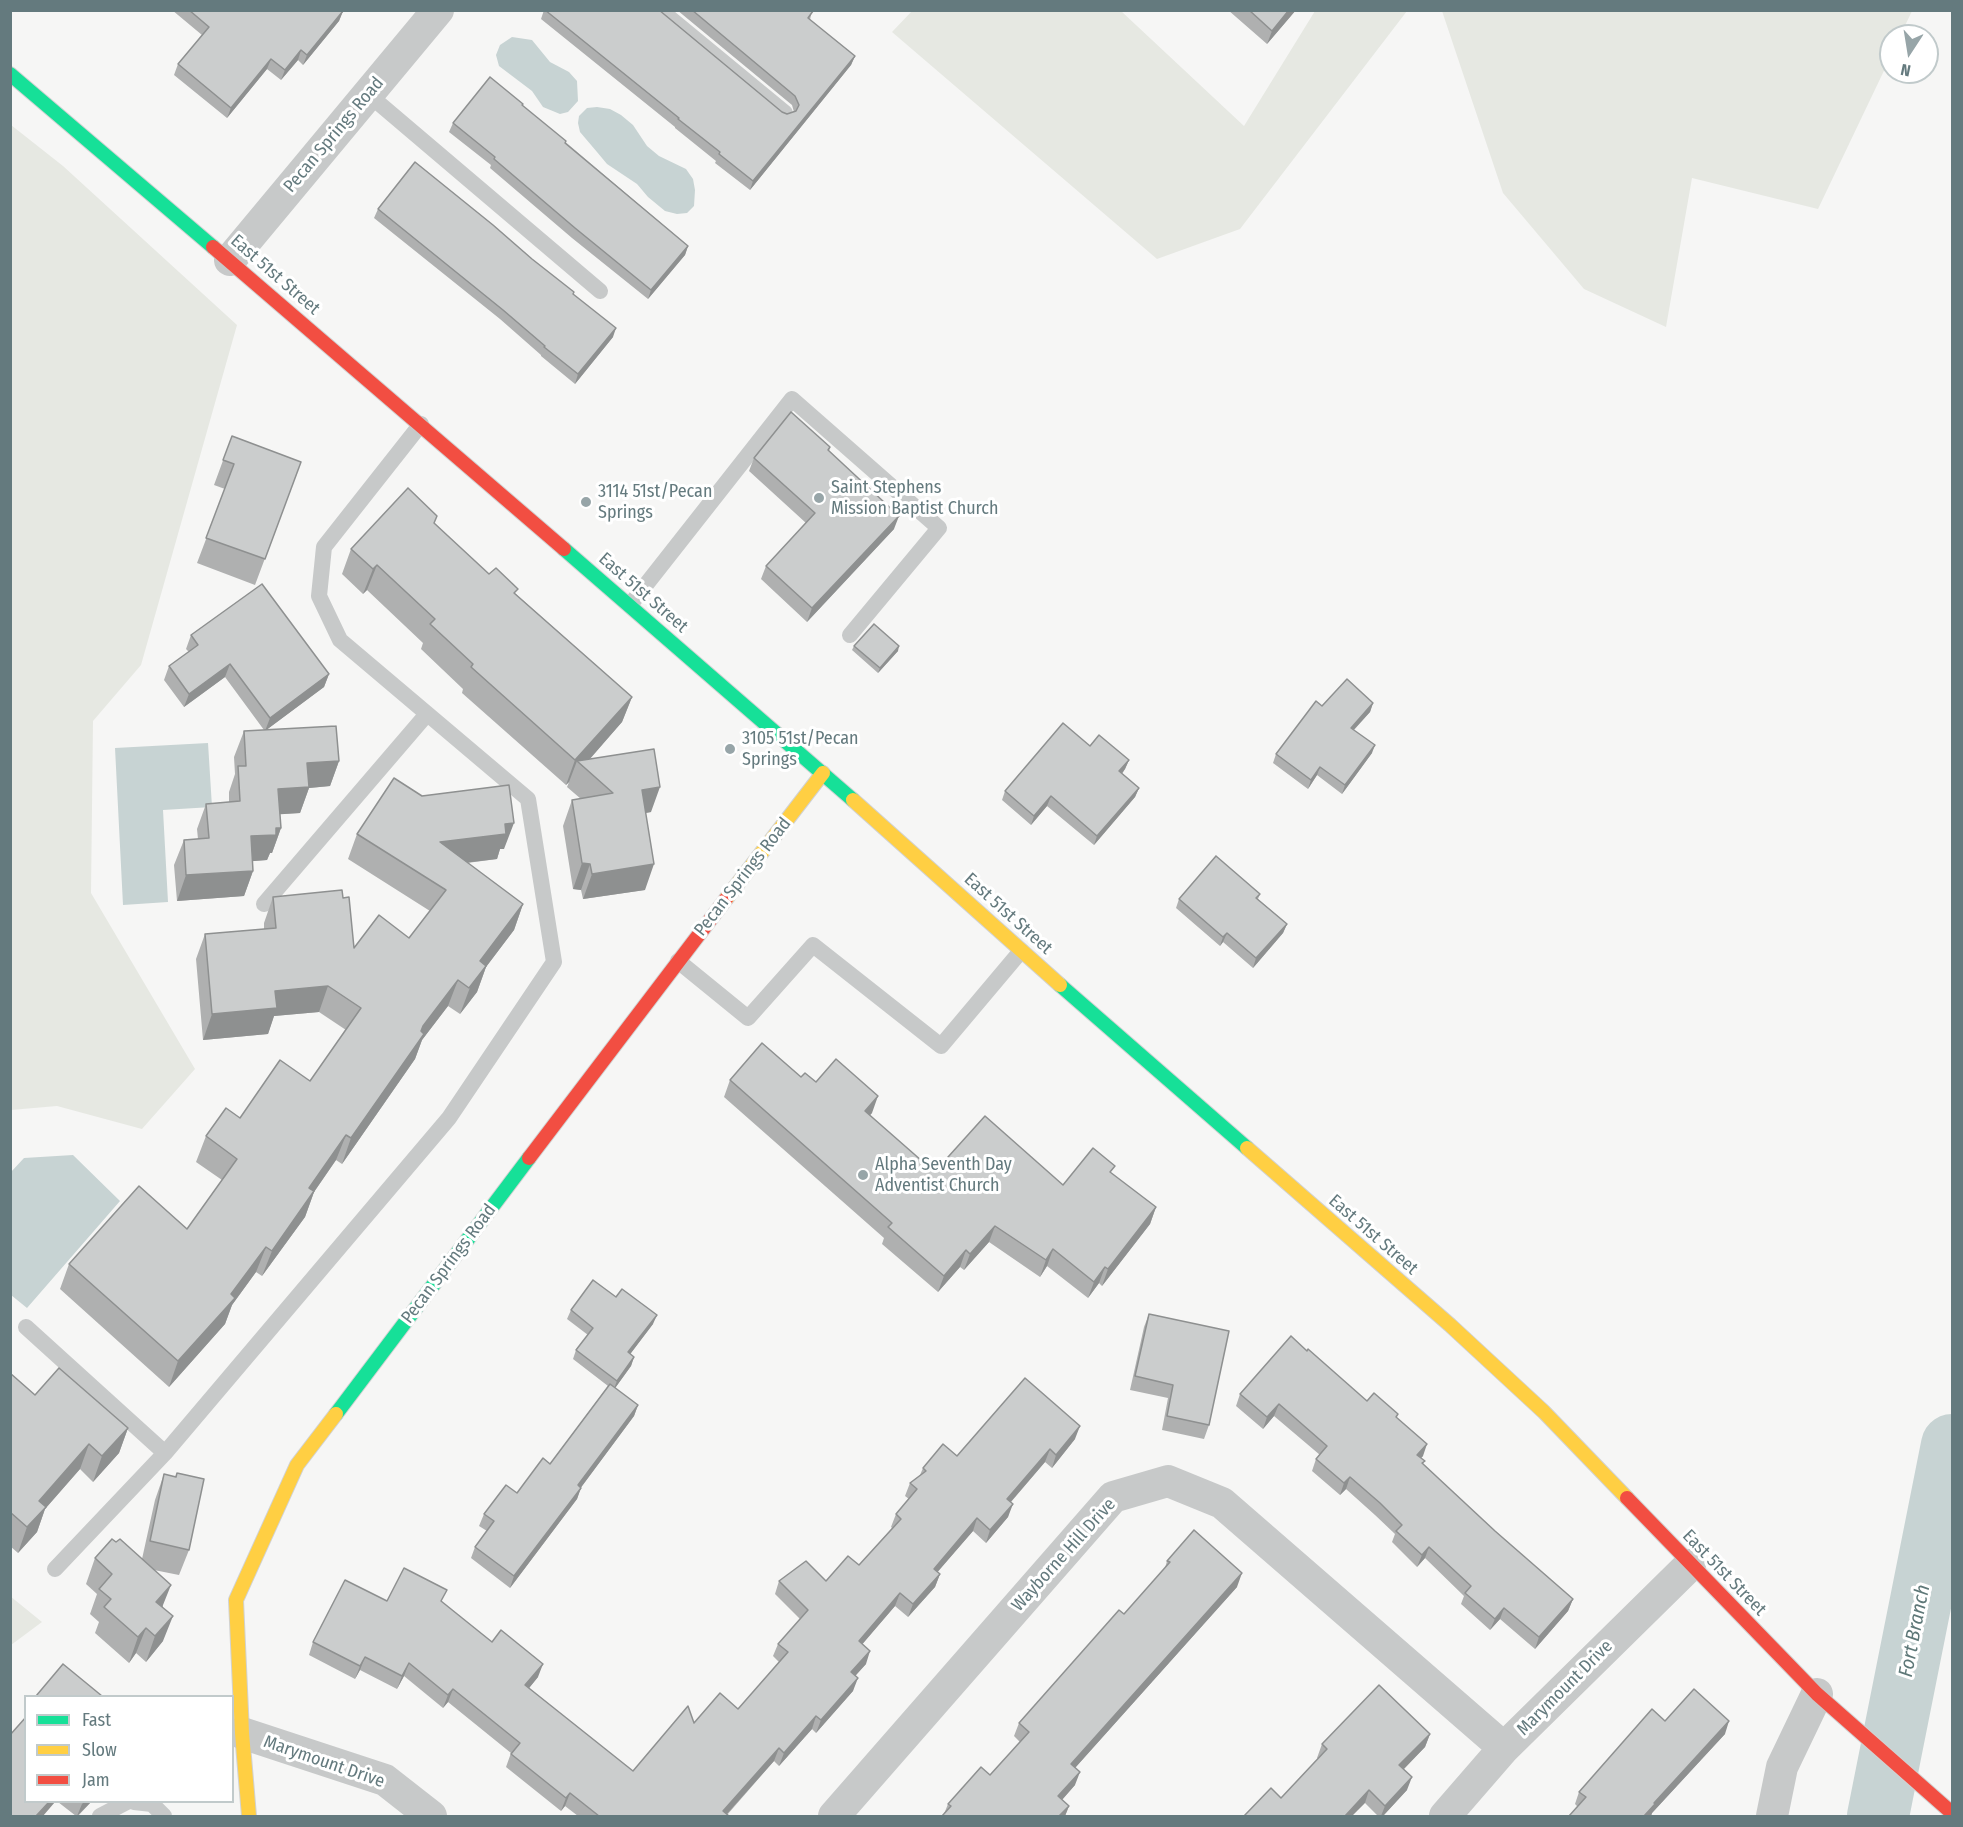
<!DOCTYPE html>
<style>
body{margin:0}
#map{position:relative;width:1963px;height:1827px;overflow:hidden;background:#f6f6f5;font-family:"Fira Sans Condensed",sans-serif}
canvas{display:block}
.frame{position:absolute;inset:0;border:12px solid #647a7e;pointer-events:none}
.legend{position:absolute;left:24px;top:1695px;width:210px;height:108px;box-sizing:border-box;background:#fff;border:2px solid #c1cacb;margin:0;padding:8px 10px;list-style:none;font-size:18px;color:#647a7e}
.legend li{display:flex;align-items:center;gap:12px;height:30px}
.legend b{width:30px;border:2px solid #c1cacb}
.north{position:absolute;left:1879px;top:24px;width:60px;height:60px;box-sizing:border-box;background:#fff;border:2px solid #c1cacb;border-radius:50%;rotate:192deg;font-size:16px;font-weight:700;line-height:24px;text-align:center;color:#647a7e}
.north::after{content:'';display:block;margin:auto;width:21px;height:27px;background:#97a5a8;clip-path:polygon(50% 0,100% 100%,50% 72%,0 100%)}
</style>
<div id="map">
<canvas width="1963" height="1827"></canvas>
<div class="frame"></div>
<ul class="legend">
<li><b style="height:8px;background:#16e098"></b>Fast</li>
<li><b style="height:8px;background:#ffcf43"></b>Slow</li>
<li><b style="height:8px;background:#f24e42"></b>Jam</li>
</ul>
<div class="north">N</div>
</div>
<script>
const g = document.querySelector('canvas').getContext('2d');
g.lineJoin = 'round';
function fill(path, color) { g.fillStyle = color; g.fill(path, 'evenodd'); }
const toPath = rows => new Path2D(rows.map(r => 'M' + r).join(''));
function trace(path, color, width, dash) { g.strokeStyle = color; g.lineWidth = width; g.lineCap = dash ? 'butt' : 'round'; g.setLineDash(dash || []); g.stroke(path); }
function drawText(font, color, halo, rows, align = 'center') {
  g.font = font + ' "Fira Sans Condensed",sans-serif'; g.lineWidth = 6; g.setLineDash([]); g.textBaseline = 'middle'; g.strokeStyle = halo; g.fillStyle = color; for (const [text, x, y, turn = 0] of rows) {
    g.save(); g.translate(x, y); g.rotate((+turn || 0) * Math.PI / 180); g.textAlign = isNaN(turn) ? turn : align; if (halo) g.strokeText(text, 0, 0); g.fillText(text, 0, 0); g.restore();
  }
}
const green = toPath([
 [912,11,1121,11,1244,126,1315,11,1407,11,1240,229,1157,259,892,32],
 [1442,11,1442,10,1912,11,1900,36,1891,36,1891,56,1818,209,1692,178,1666,327,1584,289,1503,193],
 [11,125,63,166,237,325,141,665,93,721,91,893,195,1069,142,1129,57,1106,11,1110],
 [10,1596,42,1622,11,1645,10,1645]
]);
const water = toPath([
 [512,37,532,40,550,62,569,72,577,81,578,101,568,112,560,114,543,107,532,91,499,66,496,55,500,45],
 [597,107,610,109,621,115,633,125,647,146,659,156,686,169,693,179,695,190,694,206,687,213,677,214,665,211,648,197,637,184,607,164,597,152,580,132,578,123,579,116,587,108],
 [208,743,212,807,163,810,168,902,123,905,115,748],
 [73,1155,120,1201,27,1308,11,1295,11,1172,24,1158]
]);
const river = toPath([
 [1878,1816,1952,1445]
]);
const lane = toPath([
 [660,10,785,113],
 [368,94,600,291],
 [630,605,792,399,939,528,850,635],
 [264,904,427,714],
 [678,961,748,1018,813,945,941,1046,1021,951],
 [26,1327,165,1453],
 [55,1569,165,1453,449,1118,554,962,528,799,340,640,319,596,324,547,421,424],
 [134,1802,152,1804,164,1816],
 [100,1816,127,1802]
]);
const street = toPath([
 [230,260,438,10],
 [242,1733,385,1780,431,1816],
 [834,1816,1113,1497,1168,1481,1222,1503,1504,1748],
 [1445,1816,1504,1748,1690,1565],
 [1772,1816,1782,1767,1817,1694]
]);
const fast = toPath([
 [10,74,213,247],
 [564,549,853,800],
 [1060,985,1247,1148],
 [336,1414,529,1158]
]);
const slow = toPath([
 [853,800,1060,985],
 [726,899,823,773],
 [1247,1148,1450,1325,1544,1412,1627,1498],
 [249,1816,242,1733,236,1600,297,1465,336,1414]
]);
const jam = toPath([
 [213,247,564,549],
 [529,1158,726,899],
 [1627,1498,1817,1694,1952,1813]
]);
const wall = toPath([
 [172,10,343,11,339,21,303,65,298,60,281,80,267,69,227,118,174,75,178,64,202,35],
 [544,10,659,10,782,112,787,114,794,112,792,105,677,10,812,10,810,20,855,56,851,65,750,190,715,163,716,161,675,128,675,127,541,19],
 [1228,10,1296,10,1267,44],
 [523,106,688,246,685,255,648,299,572,238,490,168,491,165,449,132,453,123],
 [378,209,532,259,613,337,575,384,541,356,541,355,500,319,374,218],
 [232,436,301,462,255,585,197,563,225,489,214,485],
 [830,447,829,451,894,529,807,622,761,579,766,566,806,523,749,471,754,458],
 [434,524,489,574,516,594,632,697,622,722,589,759,651,812,646,813,645,890,583,899,581,890,573,889,563,826,572,800,581,799,567,787,569,782,566,785,462,693,463,689,421,649,423,643,367,590,363,594,342,574,351,549],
 [191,635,329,674,324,687,266,730,339,761,330,786,309,788,300,813,280,814,281,828,272,853,270,853,267,860,253,861,253,871,244,896,177,901,174,865,184,840,198,839,197,829,206,804,229,802,229,792,235,774,234,757,244,731,264,730,225,677,184,707,164,680,169,666,189,652,186,649],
 [854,646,898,651,878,673,852,650],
 [1373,703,1370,712,1354,730,1372,753,1342,794,1317,775,1308,789,1273,763,1276,754,1322,706],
 [1090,746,1129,760,1125,769,1122,774,1139,788,1135,797,1094,845,1047,806,1031,825,1002,800,1005,791],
 [357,834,504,849,500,849,497,859,467,863,523,904,514,930,486,967,477,992,460,1014,448,1006,422,1040,415,1059,342,1164,336,1160,314,1192,305,1217,262,1276,256,1272,232,1305,225,1324,169,1387,60,1289,69,1264,187,1229,222,1180,196,1162,206,1136,310,1081,346,1030,319,1012,274,1016,268,1034,203,1040,196,959,205,934,264,929,264,923,273,897,343,898,354,948,409,938,430,911,348,859],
 [1260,894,1258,899,1287,924,1283,933,1253,968,1223,942,1220,946,1176,908,1179,899],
 [801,1077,872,1113,869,1115,922,1161,939,1167,1063,1185,1112,1174,1156,1207,1150,1224,1102,1286,1099,1283,1088,1298,1047,1266,1040,1277,989,1242,964,1270,960,1267,938,1292,882,1244,884,1238,724,1097,730,1080],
 [571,1310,653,1324,630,1354,634,1357,631,1366,615,1388,638,1405,634,1416,581,1487,577,1499,510,1588,471,1558,475,1547,487,1531,479,1526,484,1514,517,1493,550,1464,608,1386,573,1359,576,1350,588,1335,567,1319],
 [1149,1314,1209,1425,1204,1439,1162,1430,1168,1398,1130,1390,1144,1327],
 [10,1373,35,1395,128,1428,119,1453,93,1482,80,1469,45,1509,37,1532,18,1553,10,1546],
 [1240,1394,1367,1401,1398,1414,1396,1417,1423,1456,1421,1458,1425,1461,1423,1464,1495,1531,1573,1599,1568,1611,1535,1649,1500,1619,1490,1630,1461,1604,1464,1596,1425,1558,1417,1567,1392,1542,1395,1534,1375,1515,1346,1489,1340,1495,1312,1471,1316,1459,1320,1455,1274,1416,1263,1429,1236,1406],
 [1075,1439,1052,1468,1045,1462,1011,1502,1008,1517,986,1543,973,1531,937,1572,940,1574,935,1587,908,1617,895,1606,862,1644,866,1664,855,1676,853,1691,816,1733,812,1729,779,1766,774,1761,727,1815,729,1816,578,1816,565,1806,561,1811,506,1767,511,1753,448,1702,443,1708,404,1676,397,1689,360,1670,355,1679,309,1655,313,1642,387,1601,442,1602,492,1642,538,1677,529,1688,633,1771,694,1723,738,1709,779,1662,773,1656,778,1644,800,1619,775,1594,779,1581,826,1581,859,1565,892,1528,891,1527,896,1514,909,1499,905,1496,910,1483,920,1475,923,1468,957,1456],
 [177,1473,189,1550,179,1575,154,1570,163,1607,163,1641,146,1662,136,1653,129,1663,95,1633,99,1622,90,1614,97,1594,86,1584,95,1558,142,1559,155,1500,164,1474,175,1477],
 [1167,1561,1237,1587,1075,1768,1075,1785,1062,1800,1069,1806,1065,1816,942,1816,944,1814,948,1804,990,1775,1020,1742,1014,1736,1019,1723,1124,1614,1165,1568],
 [1665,1721,1725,1734,1652,1813,1651,1816,1569,1816,1578,1807,1575,1804,1579,1792],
 [1430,1734,1425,1747,1404,1769,1407,1790,1383,1816,1378,1816,1365,1803,1281,1798,1318,1759,1317,1758,1322,1744],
 [58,1802,91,1802,78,1816,76,1816]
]);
const shadedWall = toPath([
 [1289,10,1296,10,1267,44,1272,31],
 [343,11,339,21,303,65,307,55],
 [301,50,298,60,281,80,285,70],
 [855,56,851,65,750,190,753,181],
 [271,59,267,69,227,118,231,108],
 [688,246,685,255,648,299,651,290],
 [616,328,613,337,575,384,578,374],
 [899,516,894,529,807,622,812,608],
 [377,565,367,590,363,594,373,569],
 [899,646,898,651,878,673,880,668],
 [230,664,225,677,184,707,189,694],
 [329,674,324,687,265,731,270,718],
 [632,697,622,722,583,767,577,761,569,782,566,785,575,760],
 [1373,703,1370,712,1348,736,1351,728],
 [1375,745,1372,753,1342,794,1345,785],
 [1129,760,1125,769,1116,781,1119,771],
 [339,761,330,786,309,788,300,813,269,815,278,789,307,763],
 [1320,767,1317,775,1308,789,1311,780],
 [660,787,651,812,633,815,642,790],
 [1139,788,1135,797,1094,845,1097,836],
 [1051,796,1047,806,1031,825,1034,816],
 [514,823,504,849,500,849,497,859,430,867,440,842,505,824],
 [276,828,281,828,272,853,270,853,267,860,242,862,251,836],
 [582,863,590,864,581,890,573,889],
 [654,864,645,890,583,899,592,874],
 [253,871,244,896,177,901,186,875],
 [523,904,514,930,486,967,477,992,460,1014,480,961],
 [1287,924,1283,933,1253,968,1256,958],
 [1227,933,1223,942,1220,946,1223,937],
 [458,980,448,1006,422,1040,415,1059,342,1164,351,1138,423,1026],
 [328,986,319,1012,274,1016,268,1034,203,1040,212,1014,275,991],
 [878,1096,872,1113,859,1128,865,1111],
 [346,1135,336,1160,314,1192,305,1217,262,1276,272,1251,309,1188],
 [1156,1207,1150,1224,1102,1286,1108,1269],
 [995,1226,989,1242,964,1270,970,1254],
 [266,1247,256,1272,232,1305,225,1324,169,1387,178,1361,231,1294],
 [1053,1249,1047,1266,1040,1277,1046,1260],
 [966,1250,960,1267,938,1292,944,1276],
 [1105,1267,1099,1283,1088,1298,1094,1282],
 [657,1315,653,1324,625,1361,628,1352],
 [634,1357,631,1366,613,1391,617,1381],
 [1279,1404,1274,1416,1263,1429,1267,1417],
 [638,1405,634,1416,574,1497,578,1485],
 [1080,1426,1075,1439,1052,1468,1056,1455],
 [128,1428,119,1453,93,1482,102,1456],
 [89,1444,80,1469,45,1509,37,1532,18,1553,27,1527,39,1501],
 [1427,1444,1423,1456,1413,1466,1417,1455],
 [1050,1449,1045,1462,1002,1512,1007,1499],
 [1350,1477,1346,1489,1340,1495,1344,1483],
 [581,1488,577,1499,510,1588,514,1576],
 [1013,1504,1008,1517,986,1543,990,1530],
 [977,1518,973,1531,929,1582,934,1569],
 [1429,1547,1425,1558,1417,1567,1422,1555],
 [1242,1573,1237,1587,1066,1778,1071,1764],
 [940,1574,935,1587,908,1617,913,1604],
 [171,1585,161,1610,156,1602],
 [900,1593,895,1606,854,1654,859,1641],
 [1573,1599,1568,1611,1535,1649,1539,1637],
 [1504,1608,1500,1619,1490,1630,1495,1619],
 [173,1616,163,1641,146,1662,155,1636],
 [146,1628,136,1653,129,1663,138,1637],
 [870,1651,866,1664,847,1685,851,1672],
 [365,1657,360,1670,355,1679,360,1666],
 [409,1663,404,1676,397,1689,402,1676],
 [543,1664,538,1677,521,1698,525,1685],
 [858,1678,853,1691,816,1733,821,1720],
 [453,1689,448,1702,443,1708,448,1695],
 [816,1716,812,1729,779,1766,784,1753],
 [1729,1721,1725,1734,1652,1813,1651,1816,1644,1816,1654,1803],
 [1430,1734,1425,1747,1395,1778,1399,1765],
 [779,1748,774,1761,725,1816,723,1811],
 [1080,1772,1075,1785,1053,1810,1058,1796],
 [1412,1777,1407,1790,1383,1816,1381,1816,1385,1806],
 [1369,1790,1365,1803,1352,1816,1345,1816],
 [570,1793,565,1806,561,1811,566,1798],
 [49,1802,55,1802,43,1816,36,1816],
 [84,1802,91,1802,77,1816,82,1804],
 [1069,1806,1065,1816,1059,1816]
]);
const building = toPath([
 [189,10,343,10,343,11,307,55,301,50,285,70,271,59,231,108,178,64,209,27,189,10],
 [545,10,659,10,782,112,787,114,796,111,799,105,795,96,692,10,812,10,813,11,808,18,855,56,753,181,719,154,720,152,678,119,679,118,545,10],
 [1249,10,1289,10,1272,31,1249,10],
 [490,77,523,104,522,105,566,141,565,143,688,246,651,290,575,228,494,159,495,157,453,123,490,77],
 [415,162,493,225,532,259,574,292,573,294,616,328,578,374,544,347,545,346,503,310,378,209,415,162],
 [791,412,830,447,828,450,899,516,812,608,766,566,815,513,754,458,791,412],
 [232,436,301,462,265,559,206,538,234,464,223,460,232,436],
 [408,488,437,516,434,523,489,574,496,568,518,589,514,593,632,697,575,760,471,667,473,664,430,624,435,619,377,565,373,569,351,549,408,488],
 [262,584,329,674,270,718,230,664,189,694,169,666,198,645,191,635,262,584],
 [874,624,899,646,880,668,854,646,874,624],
 [1347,679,1373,703,1351,728,1375,745,1345,785,1320,767,1311,780,1276,754,1316,701,1322,706,1347,679],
 [1063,723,1090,746,1099,735,1129,760,1119,771,1139,788,1097,836,1051,796,1034,816,1005,791,1063,723],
 [336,726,339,761,307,763,309,787,278,789,281,828,276,828,276,835,251,836,253,871,186,875,184,840,209,838,206,804,240,801,238,766,246,766,244,731,336,726],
 [654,749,660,787,642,790,654,864,592,874,590,864,582,863,572,800,613,793,577,761,654,749],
 [394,778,422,796,509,785,514,823,505,824,506,834,440,842,523,904,480,961,486,966,469,988,458,980,423,1026,421,1031,424,1034,351,1138,346,1135,309,1188,314,1191,272,1251,266,1247,231,1294,235,1298,178,1361,69,1264,139,1186,187,1229,237,1159,206,1136,226,1108,240,1118,280,1060,310,1081,361,1008,328,986,275,991,277,1008,212,1014,205,934,276,928,273,897,342,890,343,898,349,897,354,948,379,915,409,938,446,890,357,834,394,778],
 [1216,856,1260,894,1256,898,1287,924,1256,958,1227,933,1223,937,1179,899,1216,856],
 [762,1043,801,1077,805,1073,816,1082,836,1059,878,1096,865,1111,922,1161,927,1156,939,1167,985,1116,1063,1185,1093,1148,1115,1166,1110,1172,1156,1207,1108,1269,1105,1267,1094,1282,1053,1249,1046,1260,995,1226,970,1254,966,1250,944,1276,888,1227,892,1223,730,1080,762,1043],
 [593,1280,616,1297,622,1289,657,1315,628,1352,634,1357,617,1381,576,1350,593,1328,571,1310,593,1280],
 [1149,1314,1229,1331,1209,1425,1167,1416,1173,1385,1135,1376,1149,1314],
 [1291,1336,1307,1351,1308,1349,1367,1401,1374,1393,1398,1414,1396,1417,1427,1444,1417,1455,1425,1461,1422,1463,1495,1531,1573,1599,1539,1637,1504,1608,1495,1619,1465,1593,1471,1586,1429,1547,1422,1555,1396,1531,1402,1525,1380,1503,1350,1477,1344,1483,1316,1459,1327,1446,1279,1404,1267,1417,1240,1394,1291,1336],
 [59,1368,128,1428,102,1456,89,1444,39,1501,46,1507,27,1527,10,1512,10,1373,35,1395,59,1368],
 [1025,1378,1080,1426,1056,1455,1050,1449,1007,1499,1013,1504,990,1530,977,1518,934,1569,940,1574,913,1604,900,1593,859,1641,870,1651,851,1672,858,1678,821,1720,816,1716,784,1753,779,1748,723,1811,729,1816,599,1816,570,1793,566,1798,511,1754,520,1743,453,1689,448,1695,409,1663,402,1676,365,1657,360,1666,313,1642,345,1580,387,1601,404,1568,447,1590,441,1601,492,1642,501,1630,543,1664,525,1685,633,1771,688,1706,694,1723,720,1693,738,1709,788,1652,778,1644,808,1610,779,1581,806,1561,826,1581,848,1556,859,1565,901,1519,896,1514,917,1489,910,1483,926,1471,923,1468,943,1444,957,1456,1025,1378],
 [610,1384,638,1405,578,1485,581,1488,514,1576,475,1547,494,1521,484,1514,506,1485,517,1493,543,1458,550,1464,610,1384],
 [177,1473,204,1479,189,1550,150,1541,164,1474,176,1477,177,1473],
 [1194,1530,1242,1573,1071,1764,1080,1772,1058,1796,1069,1806,1059,1816,942,1816,951,1806,948,1804,981,1767,990,1775,1029,1732,1019,1723,1119,1610,1124,1614,1170,1562,1167,1561,1194,1530],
 [112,1539,116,1542,120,1539,171,1585,156,1602,173,1616,155,1636,146,1628,138,1637,104,1607,111,1599,99,1589,112,1574,95,1558,112,1539],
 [63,1664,102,1696,36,1696,63,1664],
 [1379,1685,1430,1734,1399,1765,1412,1777,1385,1806,1369,1790,1345,1816,1244,1816,1271,1788,1281,1798,1327,1749,1322,1744,1379,1685],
 [1694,1689,1729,1721,1654,1803,1655,1804,1644,1816,1569,1816,1586,1797,1579,1792,1652,1709,1665,1721,1694,1689],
 [26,1717,26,1802,49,1802,36,1816,10,1816,10,1735,26,1717]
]);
const markers = [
 [819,498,6,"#97a5a8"],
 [586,502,6,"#97a5a8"],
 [730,749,6,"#97a5a8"],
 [863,1175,6,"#97a5a8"]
];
const streetNames = [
 ["Pecan Springs Road",334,135,-50],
 ["East 51st Street",275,275,41],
 ["East 51st Street",643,593,41],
 ["Pecan Springs Road",743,877,-52],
 ["East 51st Street",1008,914,42],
 ["East 51st Street",1373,1235,41],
 ["Pecan Springs Road",449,1264,-53],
 ["Wayborne Hill Drive",1064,1555,-48],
 ["East 51st Street",1724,1573,46],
 ["Marymount Drive",1565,1688,-45],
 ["Marymount Drive",324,1762,19]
];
const poiNames = [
 ["Saint Stephens",831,488],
 ["Mission Baptist Church",831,509],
 ["3114 51st/Pecan",598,492],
 ["Springs",598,513],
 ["3105 51st/Pecan",742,739],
 ["Springs",742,760],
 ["Alpha Seventh Day",875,1165],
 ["Adventist Church",875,1186]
];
const waterNames = [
 ["Fort Branch",1915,1631,-79]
];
fill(green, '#e6e8e2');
fill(water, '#c7d3d3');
trace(river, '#c7d3d3', 62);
trace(fast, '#d1d2d2', 16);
trace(slow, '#d1d2d2', 16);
trace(jam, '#d1d2d2', 16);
trace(lane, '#c7c9c9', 16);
trace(street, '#c7c9c9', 32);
trace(fast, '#16e098', 14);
trace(slow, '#ffcf43', 14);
trace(jam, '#f24e42', 14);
fill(wall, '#afb0b0');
fill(shadedWall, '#8e9090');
fill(building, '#cbcdcd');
trace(building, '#8e9090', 1.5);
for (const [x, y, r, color] of markers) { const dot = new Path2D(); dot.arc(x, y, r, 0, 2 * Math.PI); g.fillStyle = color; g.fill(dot); trace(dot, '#fff', 2); }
drawText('18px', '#647a7e', '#fff', streetNames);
drawText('18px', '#647a7e', '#fff', poiNames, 'left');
drawText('italic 20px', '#5e7878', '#fff', waterNames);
</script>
